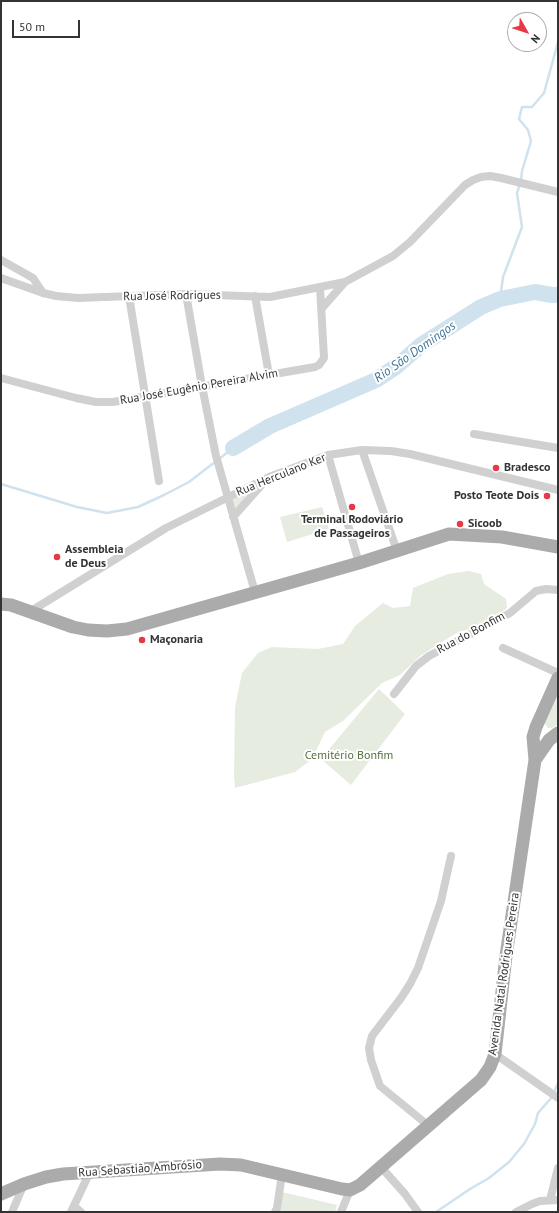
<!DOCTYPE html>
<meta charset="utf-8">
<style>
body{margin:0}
#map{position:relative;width:559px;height:1213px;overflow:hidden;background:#fff;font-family:"PT Sans",sans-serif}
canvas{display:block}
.frame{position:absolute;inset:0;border:2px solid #333;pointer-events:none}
.north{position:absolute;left:507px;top:12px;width:40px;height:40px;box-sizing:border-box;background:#fff;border:1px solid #adadad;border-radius:50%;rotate:129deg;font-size:11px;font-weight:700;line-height:16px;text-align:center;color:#333}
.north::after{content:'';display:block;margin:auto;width:14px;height:18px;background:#e63946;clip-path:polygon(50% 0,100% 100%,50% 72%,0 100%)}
.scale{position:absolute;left:12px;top:20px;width:68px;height:18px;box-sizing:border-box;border:2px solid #333;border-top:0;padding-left:5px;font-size:12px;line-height:14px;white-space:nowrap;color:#333;-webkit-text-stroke:3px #fff;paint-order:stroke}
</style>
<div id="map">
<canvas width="559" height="1213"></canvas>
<div class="frame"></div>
<div class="north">N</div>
<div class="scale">50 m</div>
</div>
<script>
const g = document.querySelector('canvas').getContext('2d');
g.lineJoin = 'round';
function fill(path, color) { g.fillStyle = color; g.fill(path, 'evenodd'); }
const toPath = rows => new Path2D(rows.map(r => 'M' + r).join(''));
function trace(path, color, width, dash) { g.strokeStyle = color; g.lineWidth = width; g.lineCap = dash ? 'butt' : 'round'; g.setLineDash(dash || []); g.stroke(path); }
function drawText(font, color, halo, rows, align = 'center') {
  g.font = font + ' "PT Sans",sans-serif'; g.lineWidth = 4; g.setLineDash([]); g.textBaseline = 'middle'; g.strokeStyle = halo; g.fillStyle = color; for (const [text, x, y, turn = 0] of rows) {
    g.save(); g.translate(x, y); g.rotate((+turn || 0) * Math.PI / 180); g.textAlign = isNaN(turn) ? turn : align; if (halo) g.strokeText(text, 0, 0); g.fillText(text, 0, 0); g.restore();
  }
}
const green = toPath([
 [251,488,235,512,231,500],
 [322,507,329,529,287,542,280,517],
 [469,571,481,574,484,584,506,599,507,608,498,615,470,629,458,632,420,656,400,675,382,683,343,721,325,732,312,759,295,772,235,788,234,776,235,707,242,673,258,653,272,647,318,649,343,644,355,626,383,603,393,608,410,606,413,588,448,574],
 [379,689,405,714,351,785,321,759],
 [558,692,558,724,552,728,548,728,544,723],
 [282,1192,337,1205,335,1212,278,1212]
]);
const stream = toPath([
 [500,299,503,277,522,227,517,193,521,181,522,171,531,141,528,130,519,119,522,107,532,107,544,93,558,42],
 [219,459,233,448],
 [1,484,77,507,107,513,138,507,164,495,189,482,215,462],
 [436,1212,470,1189,489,1178,509,1162,524,1144,535,1124,538,1113,552,1097,558,1083]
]);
const river = toPath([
 [233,448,270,426,376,380,397,366,421,345,481,307,500,299,535,292,552,295,558,295]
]);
const street = toPath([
 [1,260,33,278,43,293],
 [1,278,43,293,56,296,78,298,186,294,270,297,345,282,393,256,410,242,465,185,473,180,481,177,490,176,501,178,558,192],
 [186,294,202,386,216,456,255,592],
 [129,296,159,481],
 [255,296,269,375],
 [322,308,345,282],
 [1,378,76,398,96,402,113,402,315,367,319,365,324,358,320,287],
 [474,434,558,448],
 [362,450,397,551],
 [328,455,359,563],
 [233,517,265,481],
 [31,611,166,528,269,477,328,455,362,450,391,451,410,454,558,490],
 [503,648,558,673],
 [394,694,416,666,429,656,510,613,536,591,546,589,558,590],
 [495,1054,558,1098],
 [429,1126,380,1086,371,1060,369,1048,372,1036,401,998,410,984,418,968,441,901,451,856],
 [381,1167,405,1194,418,1212],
 [550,1200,558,1168],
 [74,1206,81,1212],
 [12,1212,24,1184],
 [71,1212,89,1174],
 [275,1212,277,1208,282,1174],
 [341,1212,350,1190],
 [516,1212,532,1204,540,1201,558,1200]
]);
const primary = toPath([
 [1,604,11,605,73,627,88,630,107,631,127,629,359,563,449,534,502,537,558,547],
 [535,760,549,740,558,733],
 [1,1194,24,1184,46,1177,63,1174,220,1164,241,1165,342,1189,350,1190,360,1185,481,1080,490,1067,495,1054,506,956,535,760,533,737,536,727,558,678]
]);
const markers = [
 [496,468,4,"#e63946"],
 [547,496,4,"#e63946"],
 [352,507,4,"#e63946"],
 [460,524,4,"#e63946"],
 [57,557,4,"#e63946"],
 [142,640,4,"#e63946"]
];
const streetNames = [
 ["Rua José Rodrigues",172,296,-1],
 ["Rua José Eugênio Pereira Alvim",199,387,-10],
 ["Rua Herculano Ker",281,475,-22],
 ["Rua do Bonfim",471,633,-28],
 ["Avenida Natal Rodrigues Pereira",504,974,-82],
 ["Rua Sebastião Ambrósio",140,1169,-4]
];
const poiNames = [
 ["Bradesco",504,468],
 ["Posto Teote Dois",539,496,"right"],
 ["Terminal Rodoviário",352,520,"center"],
 ["de Passageiros",352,534,"center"],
 ["Sicoob",468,524],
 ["Assembleia",65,550],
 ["de Deus",65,564],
 ["Maçonaria",150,640]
];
const parkNames = [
 ["Cemitério Bonfim",349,756]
];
const waterNames = [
 ["Rio São Domingos",415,352,-35]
];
fill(green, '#e6ecdf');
trace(stream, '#cfe2ee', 2.5);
trace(river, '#cfe2ee', 16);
trace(street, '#d0d0d0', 8);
trace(primary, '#ababab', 13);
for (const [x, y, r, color] of markers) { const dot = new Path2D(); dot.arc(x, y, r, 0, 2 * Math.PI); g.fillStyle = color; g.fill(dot); trace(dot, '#fff', 1.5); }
drawText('12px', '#333', '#fff', streetNames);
drawText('bold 12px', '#333', '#fff', poiNames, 'left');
drawText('12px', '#56703f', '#fff', parkNames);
drawText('italic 13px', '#3f7597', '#fff', waterNames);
</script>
